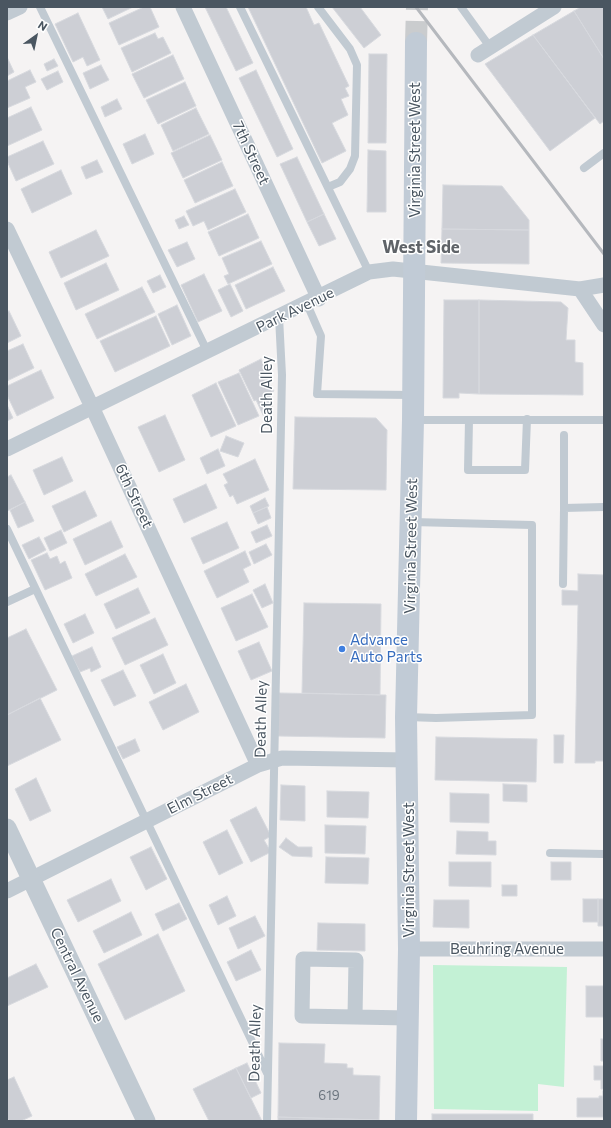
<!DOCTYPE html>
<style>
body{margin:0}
#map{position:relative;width:611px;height:1128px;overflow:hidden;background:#f5f3f3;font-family:Commissioner,sans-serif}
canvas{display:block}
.frame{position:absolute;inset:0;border:8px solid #4a5661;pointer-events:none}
.north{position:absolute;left:16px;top:16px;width:40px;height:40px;-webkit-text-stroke:3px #fff;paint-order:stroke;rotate:33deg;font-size:11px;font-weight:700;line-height:16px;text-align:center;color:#4a5661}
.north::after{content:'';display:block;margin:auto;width:14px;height:18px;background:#4a5661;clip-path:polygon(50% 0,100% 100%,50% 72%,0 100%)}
</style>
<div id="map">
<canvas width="611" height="1128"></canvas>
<div class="frame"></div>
<div class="north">N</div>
</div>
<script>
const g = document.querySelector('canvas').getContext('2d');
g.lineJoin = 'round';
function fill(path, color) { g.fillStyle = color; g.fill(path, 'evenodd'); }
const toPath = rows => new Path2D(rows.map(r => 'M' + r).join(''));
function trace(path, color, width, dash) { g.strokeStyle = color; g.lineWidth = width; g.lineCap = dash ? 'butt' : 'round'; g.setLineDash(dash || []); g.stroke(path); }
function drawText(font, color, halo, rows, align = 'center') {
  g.font = font + ' Commissioner,sans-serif'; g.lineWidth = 3; g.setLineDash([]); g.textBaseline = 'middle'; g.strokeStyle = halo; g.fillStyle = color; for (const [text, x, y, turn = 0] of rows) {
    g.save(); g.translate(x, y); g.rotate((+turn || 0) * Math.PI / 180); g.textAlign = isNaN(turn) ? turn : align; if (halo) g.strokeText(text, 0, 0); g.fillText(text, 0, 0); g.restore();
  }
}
const green = toPath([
 [433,965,567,967,564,1087,538,1084,538,1111,434,1109]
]);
const building = toPath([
 [102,7,133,7,108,19,102,7],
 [144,7,150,7,159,27,119,45,109,23,144,7],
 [205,7,226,7,253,63,236,71,205,7],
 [248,7,306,7,314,25,319,23,349,86,345,88,349,96,341,99,348,115,332,123,346,151,322,163,248,7],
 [332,7,360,7,381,35,364,48,332,7],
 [581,7,604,7,604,59,574,11,581,7],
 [574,11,604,59,604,121,600,124,533,35,574,11],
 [78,13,100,60,87,66,83,57,73,62,55,24,78,13],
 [155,33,158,39,163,37,171,53,132,72,121,48,155,33],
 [533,35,595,118,550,151,485,64,533,35],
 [369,54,387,54,386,143,368,143,369,54],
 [173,55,184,79,144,98,132,74,173,55],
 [7,57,14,72,7,76,7,57],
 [54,59,58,66,47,71,44,64,54,59],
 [101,65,109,80,90,89,83,73,101,65],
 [30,70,36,82,25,87,30,98,7,108,7,81,30,70],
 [256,70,293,149,277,157,239,78,256,70],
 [58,71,63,82,47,90,41,79,58,71],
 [185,82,196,106,158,124,146,100,185,82],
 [117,99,122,109,105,117,101,107,117,99],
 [31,107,42,130,7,146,7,118,31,107],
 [196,108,209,134,173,151,161,125,196,108],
 [145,134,154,154,132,164,123,144,145,134],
 [210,135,222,160,183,178,171,153,210,135],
 [43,141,54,164,16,181,7,161,7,157,43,141],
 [368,150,386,151,386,212,367,212,368,150],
 [297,157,324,214,307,222,280,164,297,157],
 [97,160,103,172,86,179,81,167,97,160],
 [222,162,233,186,195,203,184,180,222,162],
 [61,170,72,194,32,213,21,189,61,170],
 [443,185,502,186,529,220,529,230,442,229,443,185],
 [235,189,246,212,208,230,204,221,193,226,186,211,235,189],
 [248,214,259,238,219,256,208,232,248,214],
 [324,214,336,239,319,246,307,222,324,214],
 [184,216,189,225,179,229,175,220,184,216],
 [442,229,529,230,529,264,441,263,442,229],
 [96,230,109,256,61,278,49,252,96,230],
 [261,241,272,264,228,284,224,276,229,274,222,258,261,241],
 [187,242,195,259,177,267,168,250,187,242],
 [106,263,119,290,76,310,64,283,106,263],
 [273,267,285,291,246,309,235,285,273,267],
 [204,274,222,311,198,322,181,285,204,274],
 [160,275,166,287,153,293,147,281,160,275],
 [230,284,243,311,231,317,218,290,230,284],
 [142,287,155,312,97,339,85,314,142,287],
 [444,300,479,300,479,394,459,393,459,398,443,398,444,300],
 [479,300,561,302,568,308,566,340,575,340,575,362,583,363,583,395,479,394,479,300],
 [177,305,191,336,172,345,158,314,177,305],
 [9,311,21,336,7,343,7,312,9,311],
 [156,316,170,346,115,372,100,341,156,316],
 [23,344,34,368,7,381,7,351,23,344],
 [261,359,272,381,269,382,274,391,270,393,273,413,264,417,256,400,254,401,239,370,261,359],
 [41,370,54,398,17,416,7,395,7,386,41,370],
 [239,373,259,416,238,425,218,382,239,373],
 [216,383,236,426,211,437,192,395,216,383],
 [7,405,13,418,7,421,7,405],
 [165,415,185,460,159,472,138,427,165,415],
 [295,417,376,418,387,430,386,490,293,489,295,417],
 [226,436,244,443,238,457,220,451,226,436],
 [218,449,225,466,207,474,200,458,218,449],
 [62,457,73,481,44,495,33,470,62,457],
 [255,459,269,490,237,504,233,495,230,497,224,485,228,483,223,474,255,459],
 [11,475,25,502,7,511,7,477,11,475],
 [206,484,217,508,184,523,173,499,206,484],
 [85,491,97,516,64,532,52,506,85,491],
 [265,498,269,506,253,513,250,506,265,498],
 [25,502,34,521,18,528,10,510,25,502],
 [267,507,271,518,258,524,253,513,267,507],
 [111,521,123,547,85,565,73,539,111,521],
 [227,522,239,548,203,564,191,538,227,522],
 [267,525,272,536,256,543,251,532,267,525],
 [61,530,67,543,50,551,44,538,61,530],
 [39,537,46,550,29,559,22,545,39,537],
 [266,544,272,555,254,564,249,552,266,544],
 [245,551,251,565,243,569,249,582,217,598,204,571,245,551],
 [47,553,50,559,57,556,60,564,65,561,72,578,45,590,31,560,47,553],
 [125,554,137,577,96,596,85,574,125,554],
 [578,574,604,575,604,761,595,761,595,763,575,763,578,605,562,605,562,590,578,591,578,574],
 [265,584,273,603,262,608,253,590,265,584],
 [138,588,150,613,116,629,104,604,138,588],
 [252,594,268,627,236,641,221,608,252,594],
 [304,603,381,604,380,695,302,693,304,603],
 [85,614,94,633,73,643,64,624,85,614],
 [155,618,168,645,125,665,112,638,155,618],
 [26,629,57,690,7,715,7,638,26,629],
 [259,642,272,671,251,680,238,651,259,642],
 [92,647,101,667,91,672,90,668,80,672,72,656,92,647],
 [163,654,176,683,154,694,140,665,163,654],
 [123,670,136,696,114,706,101,680,123,670],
 [186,684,199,712,163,730,149,702,186,684],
 [279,693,386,695,385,738,278,736,279,693],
 [40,698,61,740,7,766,7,715,40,698],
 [554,735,564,735,563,763,554,763,554,735],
 [436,737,537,739,536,782,435,780,436,737],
 [135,739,140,751,123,759,117,747,135,739],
 [36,778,51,811,30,821,15,789,36,778],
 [503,784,527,785,527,802,503,801,503,784],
 [281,785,305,786,305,821,280,820,281,785],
 [327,791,369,792,368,818,327,817,327,791],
 [450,793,489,794,489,823,450,822,450,793],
 [256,807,271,836,264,840,271,852,251,862,230,820,256,807],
 [325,825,366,826,365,854,325,853,325,825],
 [227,830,243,863,219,875,203,842,227,830],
 [457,831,488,832,488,841,496,841,496,855,456,854,457,831],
 [286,838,298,847,312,847,312,857,292,856,279,847,286,838],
 [151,847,167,879,146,890,130,857,151,847],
 [326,857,369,858,368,884,325,883,326,857],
 [449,862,491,862,491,887,449,886,449,862],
 [551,862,571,862,571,880,551,880,551,862],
 [111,879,121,901,78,922,67,900,111,879],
 [502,885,517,885,517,896,502,896,502,885],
 [227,896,236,916,218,925,209,905,227,896],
 [583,899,598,899,598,922,583,922,583,899],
 [598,899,604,899,604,926,598,926,598,899],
 [434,900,469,900,469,928,433,927,434,900],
 [179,903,187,919,163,931,155,914,179,903],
 [131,912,142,935,104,953,93,931,131,912],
 [255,916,265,936,238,949,229,928,255,916],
 [318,923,365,924,365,951,317,950,318,923],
 [158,934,185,991,125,1020,98,964,158,934],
 [251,950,261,970,236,981,227,962,251,950],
 [36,964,48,987,7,1006,7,978,36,964],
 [586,986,604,986,604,1017,586,1017,586,986],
 [601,1039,604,1039,604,1061,601,1061,601,1039],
 [279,1043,325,1044,324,1063,347,1064,347,1068,353,1068,353,1075,380,1076,379,1120,278,1117,279,1043],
 [247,1063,261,1093,251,1098,236,1068,247,1063],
 [594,1066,604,1066,604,1089,601,1089,601,1080,594,1080,594,1066],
 [236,1068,262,1121,209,1121,193,1089,236,1068],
 [14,1077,32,1116,21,1121,9,1121,7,1117,7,1080,14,1077],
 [603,1091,604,1117,577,1117,577,1098,599,1098,599,1096,603,1096,603,1091],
 [432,1114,533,1114,533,1121,432,1121,432,1114],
 [278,1117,379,1120,379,1121,278,1121,278,1117]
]);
const secondaryTunnel = toPath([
 [416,43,417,7]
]);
const service = toPath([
 [40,7,208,353],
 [240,7,369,272],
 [318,7,350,49,357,65,355,156,350,169,340,182,328,187],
 [461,7,490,47],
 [584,168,604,153],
 [307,304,321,336,317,394,413,395],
 [414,420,604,420],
 [469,420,468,470,525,470,527,419],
 [564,508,564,435],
 [7,529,267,1073],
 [563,584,564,508,604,507],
 [7,602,35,589],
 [407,717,436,718,532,715,532,525,412,522],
 [550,853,604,854],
 [267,1121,282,375,279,317]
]);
const minor = toPath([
 [183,7,319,299],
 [7,13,20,7],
 [478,55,554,7],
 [7,229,93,409,258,765],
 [580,289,604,325],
 [7,449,369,272,393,269,580,289,604,285],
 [7,891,258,765,282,758,408,760],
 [409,949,604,949],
 [355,1017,356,960,303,959,302,1016,408,1018]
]);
const tertiary = toPath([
 [7,828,146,1121]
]);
const secondary = toPath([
 [406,1121,409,949,406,717,413,420,416,43]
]);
const rail = toPath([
 [416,7,604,254]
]);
const markers = [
 [342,649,4,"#3f7fe0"]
];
const numberNames = [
 ["619",329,1096]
];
const streetNames = [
 ["Virginia Street West",415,150,-90],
 ["7th Street",251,153,65],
 ["Park Avenue",295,310,-26],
 ["Death Alley",267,395,-90],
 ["6th Street",134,496,65],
 ["Virginia Street West",411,546,-89],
 ["Death Alley",261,719,-89],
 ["Elm Street",200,794,-27],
 ["Virginia Street West",409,870,-90],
 ["Beuhring Avenue",507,949],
 ["Central Avenue",77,975,64],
 ["Death Alley",255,1043,-89]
];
const shopNames = [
 ["Advance",350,640],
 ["Auto Parts",350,657]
];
const quarterNames = [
 ["West Side",421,247]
];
fill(green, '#c3f1d5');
fill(building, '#cdcfd5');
trace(building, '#d7d9de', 1);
trace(secondaryTunnel, '#caccce', 22, [22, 11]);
trace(service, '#c1cad2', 8);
trace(minor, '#c1cad2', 15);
trace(tertiary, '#c1cad2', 19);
trace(secondary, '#c1cbd6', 22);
trace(rail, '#b5b8bd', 3);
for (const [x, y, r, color] of markers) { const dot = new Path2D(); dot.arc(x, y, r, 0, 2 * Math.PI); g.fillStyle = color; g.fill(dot); trace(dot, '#fff', 1.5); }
drawText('13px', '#6b747e', null, numberNames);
drawText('15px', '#4a5661', '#fff', streetNames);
drawText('15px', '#366cbe', '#fff', shopNames, 'left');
drawText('bold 17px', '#5f6368', '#fff', quarterNames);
</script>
